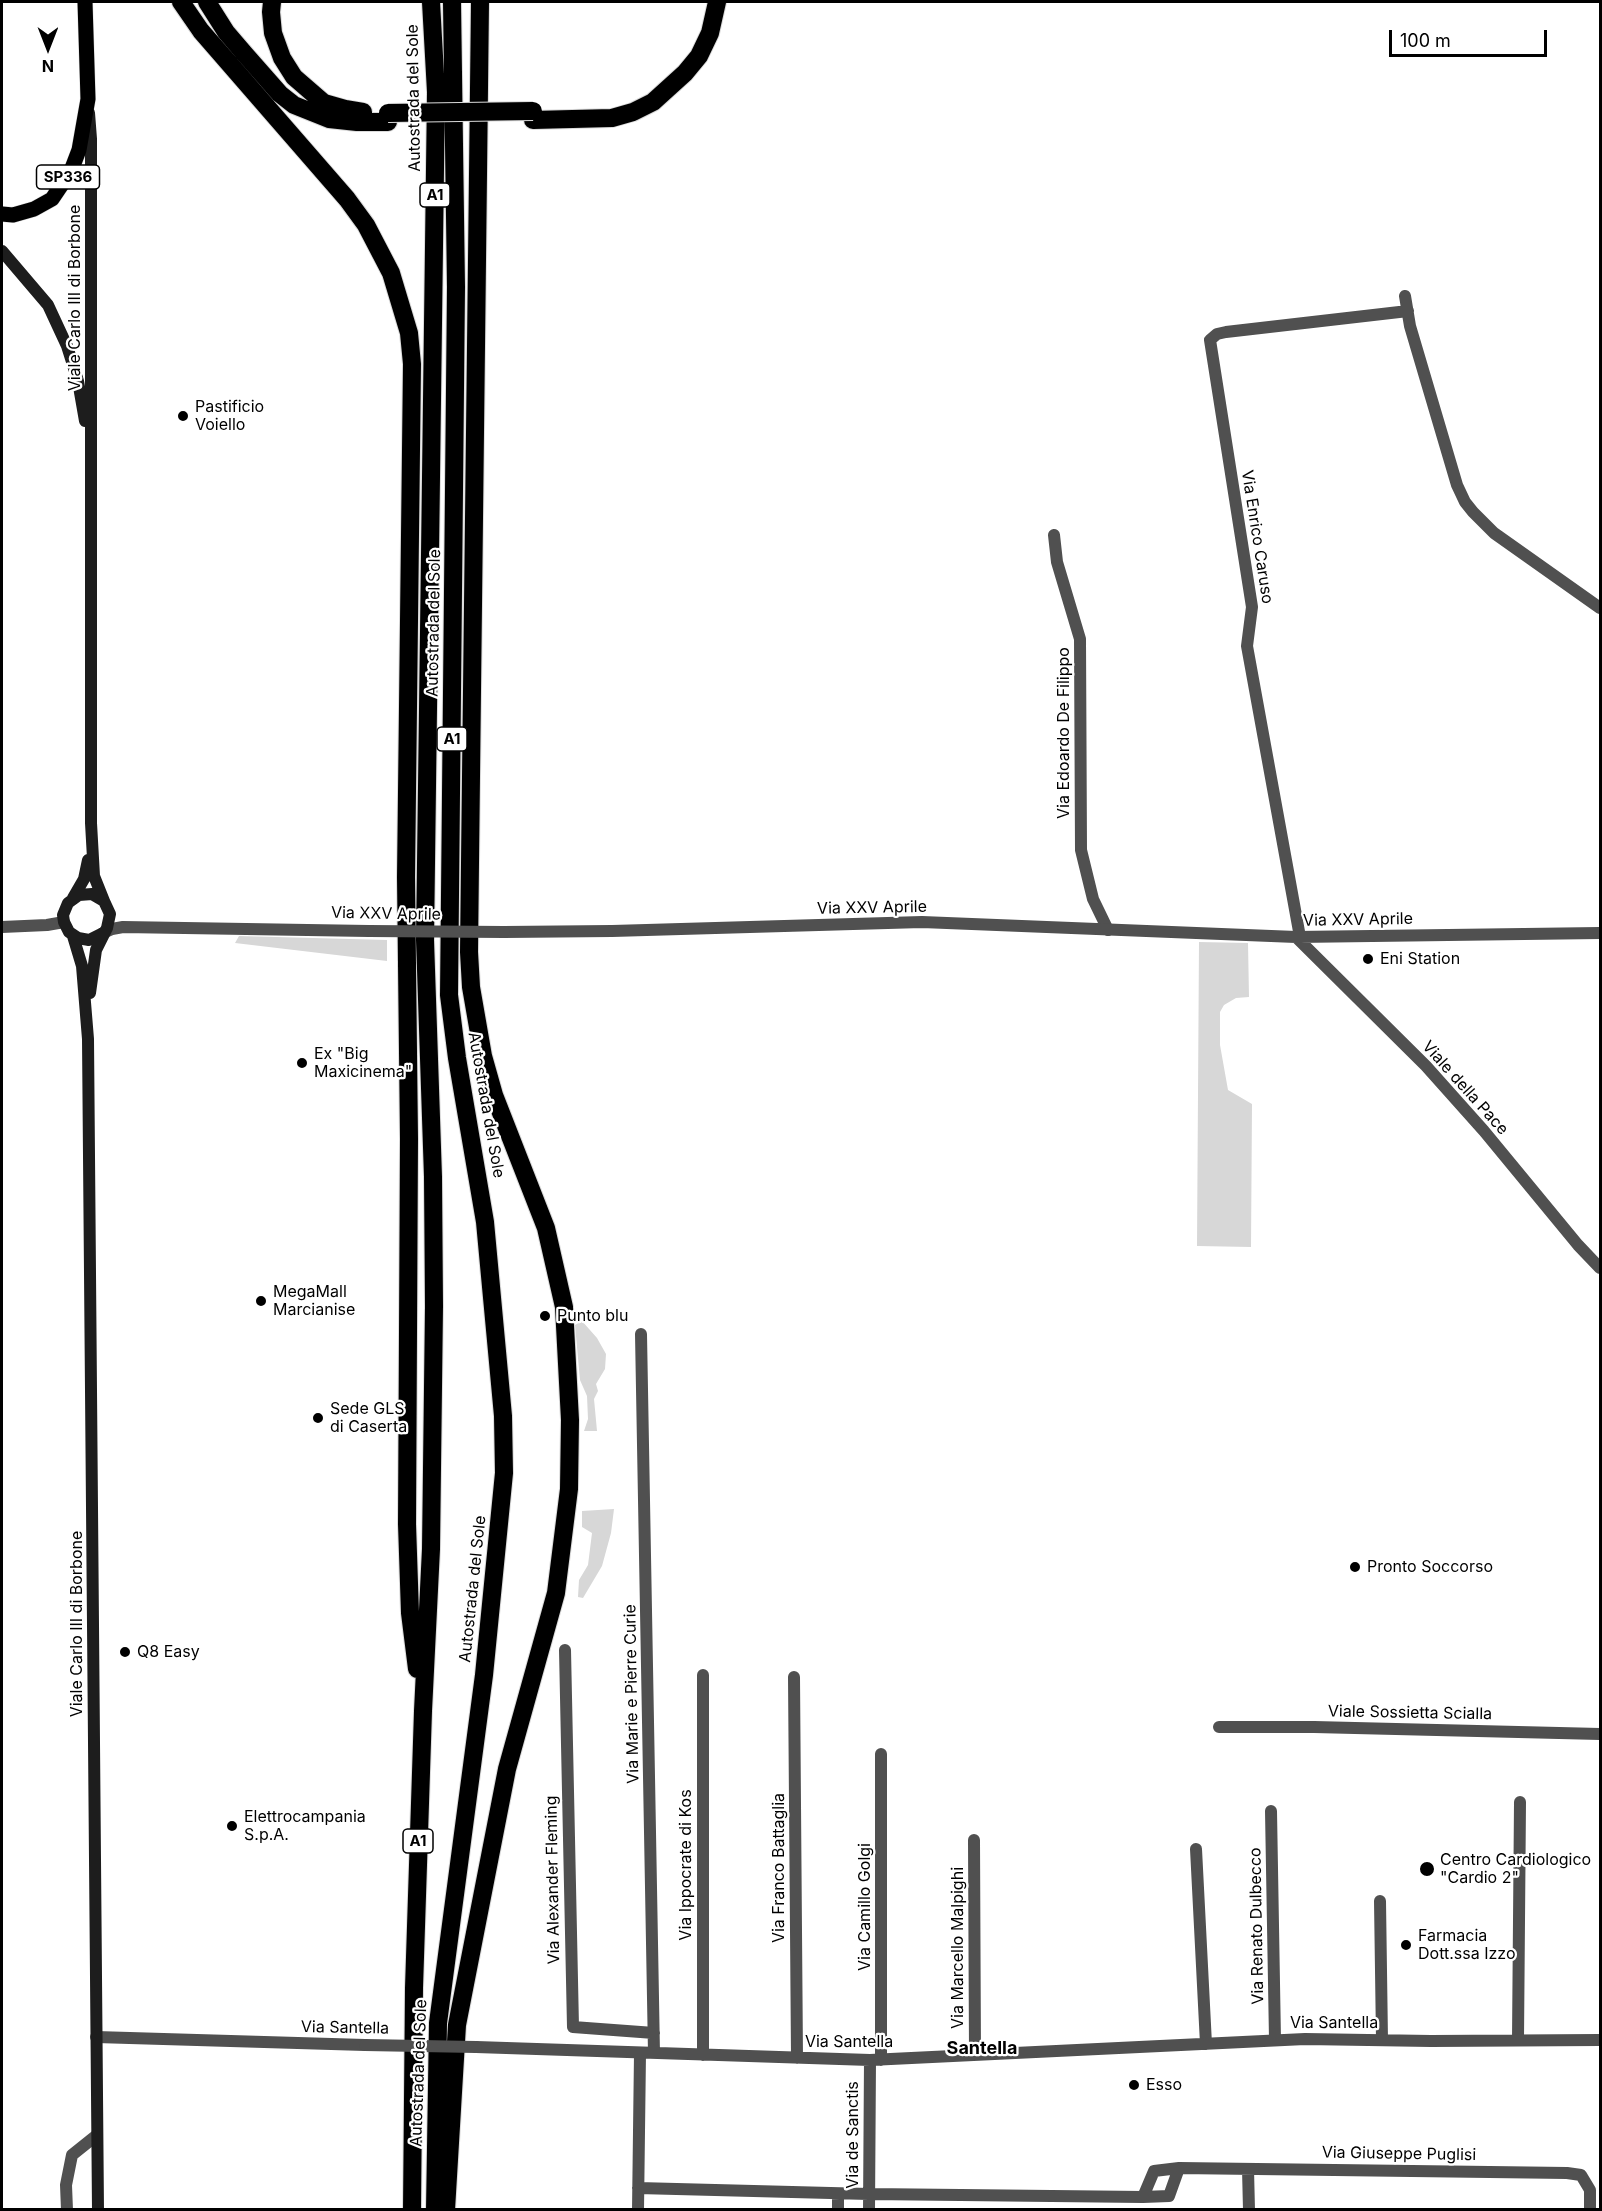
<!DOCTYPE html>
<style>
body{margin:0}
#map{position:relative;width:1602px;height:2211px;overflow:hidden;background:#fff;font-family:Inter,sans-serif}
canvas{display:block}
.frame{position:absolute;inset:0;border:3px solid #000;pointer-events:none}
.north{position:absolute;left:18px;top:18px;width:60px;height:60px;-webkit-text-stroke:4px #fff;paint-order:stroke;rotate:180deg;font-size:16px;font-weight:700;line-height:24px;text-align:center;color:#000}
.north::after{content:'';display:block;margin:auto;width:21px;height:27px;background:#000;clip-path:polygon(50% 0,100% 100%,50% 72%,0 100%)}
.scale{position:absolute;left:1389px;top:30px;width:158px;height:27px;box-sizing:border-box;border:3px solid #000;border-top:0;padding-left:8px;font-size:18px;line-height:21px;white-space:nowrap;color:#000;-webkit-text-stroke:4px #fff;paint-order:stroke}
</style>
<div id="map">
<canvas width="1602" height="2211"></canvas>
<div class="frame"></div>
<div class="north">N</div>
<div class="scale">100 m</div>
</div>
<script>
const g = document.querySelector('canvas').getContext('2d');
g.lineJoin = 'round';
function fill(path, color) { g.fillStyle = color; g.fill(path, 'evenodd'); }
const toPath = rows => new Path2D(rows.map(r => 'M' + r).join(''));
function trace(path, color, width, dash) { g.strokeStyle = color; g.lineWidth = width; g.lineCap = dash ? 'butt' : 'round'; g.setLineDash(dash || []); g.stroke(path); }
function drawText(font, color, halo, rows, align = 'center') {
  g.font = font + ' Inter,sans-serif'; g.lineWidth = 4.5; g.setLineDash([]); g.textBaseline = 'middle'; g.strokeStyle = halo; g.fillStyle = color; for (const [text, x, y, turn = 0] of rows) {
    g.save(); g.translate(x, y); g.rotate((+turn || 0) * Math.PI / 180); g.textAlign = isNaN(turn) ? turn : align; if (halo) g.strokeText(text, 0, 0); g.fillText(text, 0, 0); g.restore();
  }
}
const green = toPath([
 [239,936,387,940,387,961,235,943],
 [1199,942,1248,943,1249,997,1236,998,1224,1005,1220,1012,1220,1045,1228,1090,1252,1104,1251,1247,1197,1246],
 [582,1321,597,1338,606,1354,605,1369,596,1384,598,1391,594,1399,597,1431,584,1431,588,1419,587,1396,580,1380,575,1325],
 [614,1509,611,1533,602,1566,583,1598,578,1597,579,1580,588,1565,592,1533,582,1527,582,1511]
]);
const minor = toPath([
 [1405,296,1410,326,1457,485,1465,502,1473,512,1494,533,1600,608],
 [1054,535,1057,562,1080,639,1081,850,1093,899,1108,930],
 [2,927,47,925,64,922],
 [1300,937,1247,646,1252,607,1210,340,1217,334,1226,332,1408,311],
 [641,1334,654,2053],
 [565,1650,573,2027,654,2033],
 [794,1677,797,2058],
 [1219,1727,1314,1727,1600,1734],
 [1271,1811,1275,2040],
 [974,1840,975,2055],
 [1196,1849,1206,2044],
 [1380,1901,1382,2040],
 [96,2037,365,2045],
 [1518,2039,1520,1802],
 [476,2047,870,2060,1305,2039,1431,2041,1600,2040],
 [703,2055,703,1675],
 [881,2060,881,1754],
 [1179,2168,1567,2173,1581,2175,1590,2190,1590,2210],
 [1179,2168,1169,2196,1143,2197,1154,2171,1179,2168],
 [1248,2169,1249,2210],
 [638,2188,869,2194,1143,2197],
 [838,2194,838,2210],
 [67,2210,66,2185,72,2155,97,2135],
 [638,2210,640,2053],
 [869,2210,870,2060]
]);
const tertiary = toPath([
 [504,932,612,931,922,922,1296,937,1600,933],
 [103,933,112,929,123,927,369,931],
 [1296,937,1426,1066,1484,1131,1578,1245,1600,1268]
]);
const secondary = toPath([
 [89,113,91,139,91,823,94,876,104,901],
 [2,251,48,305,67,346,78,381,85,421],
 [73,898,84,879,88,860],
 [73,936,82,966,88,1039,98,2210],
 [90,993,96,950,107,928,110,914,104,901,92,894,79,895,68,903,63,915,64,922,69,932,78,938,89,940,103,933]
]);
const primary = toPath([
 [2,214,13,215,34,209,52,199,71,171,79,150,88,99,85,2]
]);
const motorway = toPath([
 [181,2,201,31,347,199,366,225,391,273,409,333,412,364,406,877,409,1139,407,1524,410,1613,417,1669],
 [207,2,226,32,244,53,280,94,294,105,329,119,357,122,388,122],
 [272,2,271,12,273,33,282,58,294,77,324,103,345,109,363,112],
 [533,120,612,118,633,112,653,102,685,73,699,56,710,33,717,2],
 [412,2210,414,1988,423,1711,431,1549,434,1306,433,1177,425,940,436,92,431,2],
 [435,2210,438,2023,484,1675,504,1473,503,1416,485,1222,457,1058,449,995,456,287,452,2],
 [446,2210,457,2025,507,1769,556,1593,569,1489,570,1420,564,1307,546,1228,494,1095,483,1056,471,987,469,952,470,863,480,2]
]);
const minorBridge = toPath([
 [365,2045,476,2047]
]);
const tertiaryBridge = toPath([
 [369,931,504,932]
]);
const motorwayBridge = toPath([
 [388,113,533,111]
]);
const markers = [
 [183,416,6,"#000"],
 [1368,959,6,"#000"],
 [302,1063,6,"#000"],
 [261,1301,6,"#000"],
 [545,1316,6,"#000"],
 [318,1418,6,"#000"],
 [1355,1567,6,"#000"],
 [125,1652,6,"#000"],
 [232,1826,6,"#000"],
 [1427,1869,8,"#000"],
 [1406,1945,6,"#000"],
 [1134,2085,6,"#000"]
];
const shields = [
 [68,177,63],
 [435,195,30],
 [452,739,30],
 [418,1841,30]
];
const shieldNames = [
 ["SP336",68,177],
 ["A1",435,195],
 ["A1",452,739],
 ["A1",418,1841]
];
const streetNames = [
 ["Autostrada del Sole",414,98,-91],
 ["Viale Carlo III di Borbone",75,298,-90],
 ["Via Enrico Caruso",1257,537,81],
 ["Autostrada del Sole",434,623,-89],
 ["Via Edoardo De Filippo",1064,733,-90],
 ["Via XXV Aprile",872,908,-1],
 ["Via XXV Aprile",386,914,1],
 ["Via XXV Aprile",1358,920,-1],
 ["Viale della Pace",1465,1088,48],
 ["Autostrada del Sole",486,1105,80],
 ["Autostrada del Sole",473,1589,-84],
 ["Viale Carlo III di Borbone",77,1624,-90],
 ["Via Marie e Pierre Curie",632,1694,-91],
 ["Viale Sossietta Scialla",1410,1713,1],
 ["Via Ippocrate di Kos",686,1865,-90],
 ["Via Franco Battaglia",779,1868,-90],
 ["Via Alexander Fleming",553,1880,-91],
 ["Via Camillo Golgi",865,1907,-90],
 ["Via Renato Dulbecco",1257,1926,-91],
 ["Via Marcello Malpighi",958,1948,-90],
 ["Via Santella",1334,2023],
 ["Via Santella",345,2028,1],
 ["Via Santella",849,2042],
 ["Autostrada del Sole",419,2073,-88],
 ["Via de Sanctis",853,2135,-90],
 ["Via Giuseppe Puglisi",1399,2154,1]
];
const poiNames = [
 ["Pastificio",195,407],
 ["Voiello",195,425],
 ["Eni Station",1380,959],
 ["Ex \"Big",314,1054],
 ["Maxicinema\"",314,1072],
 ["MegaMall",273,1292],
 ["Marcianise",273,1310],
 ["Punto blu",557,1316],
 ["Sede GLS",330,1409],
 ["di Caserta",330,1427],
 ["Pronto Soccorso",1367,1567],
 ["Q8 Easy",137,1652],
 ["Elettrocampania",244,1817],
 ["S.p.A.",244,1835],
 ["Centro Cardiologico",1440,1860],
 ["\"Cardio 2\"",1440,1878],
 ["Farmacia",1418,1936],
 ["Dott.ssa Izzo",1418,1954],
 ["Esso",1146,2085]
];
const neighbourhoodNames = [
 ["Santella",982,2049]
];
fill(green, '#d7d7d7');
trace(primary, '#dbdbdb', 16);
trace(motorway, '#dbdbdb', 20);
trace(minor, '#505050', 12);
trace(tertiary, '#505050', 12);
trace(secondary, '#1d1d1d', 12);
trace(primary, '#000', 15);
trace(motorway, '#000', 18);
trace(motorwayBridge, '#dbdbdb', 20, []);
trace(minorBridge, '#505050', 12);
trace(tertiaryBridge, '#505050', 12);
trace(motorwayBridge, '#000', 18);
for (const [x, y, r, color] of markers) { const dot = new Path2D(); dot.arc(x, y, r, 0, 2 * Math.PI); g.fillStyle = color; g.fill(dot); trace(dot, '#fff', 2); }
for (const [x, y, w] of shields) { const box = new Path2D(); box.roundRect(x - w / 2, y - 12, w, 24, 4.5); g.fillStyle = '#fff'; g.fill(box); trace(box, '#000', 1.5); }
drawText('bold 15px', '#000', null, shieldNames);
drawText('16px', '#000', '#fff', streetNames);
drawText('16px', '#000', '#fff', poiNames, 'left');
drawText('bold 18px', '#000', '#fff', neighbourhoodNames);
</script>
